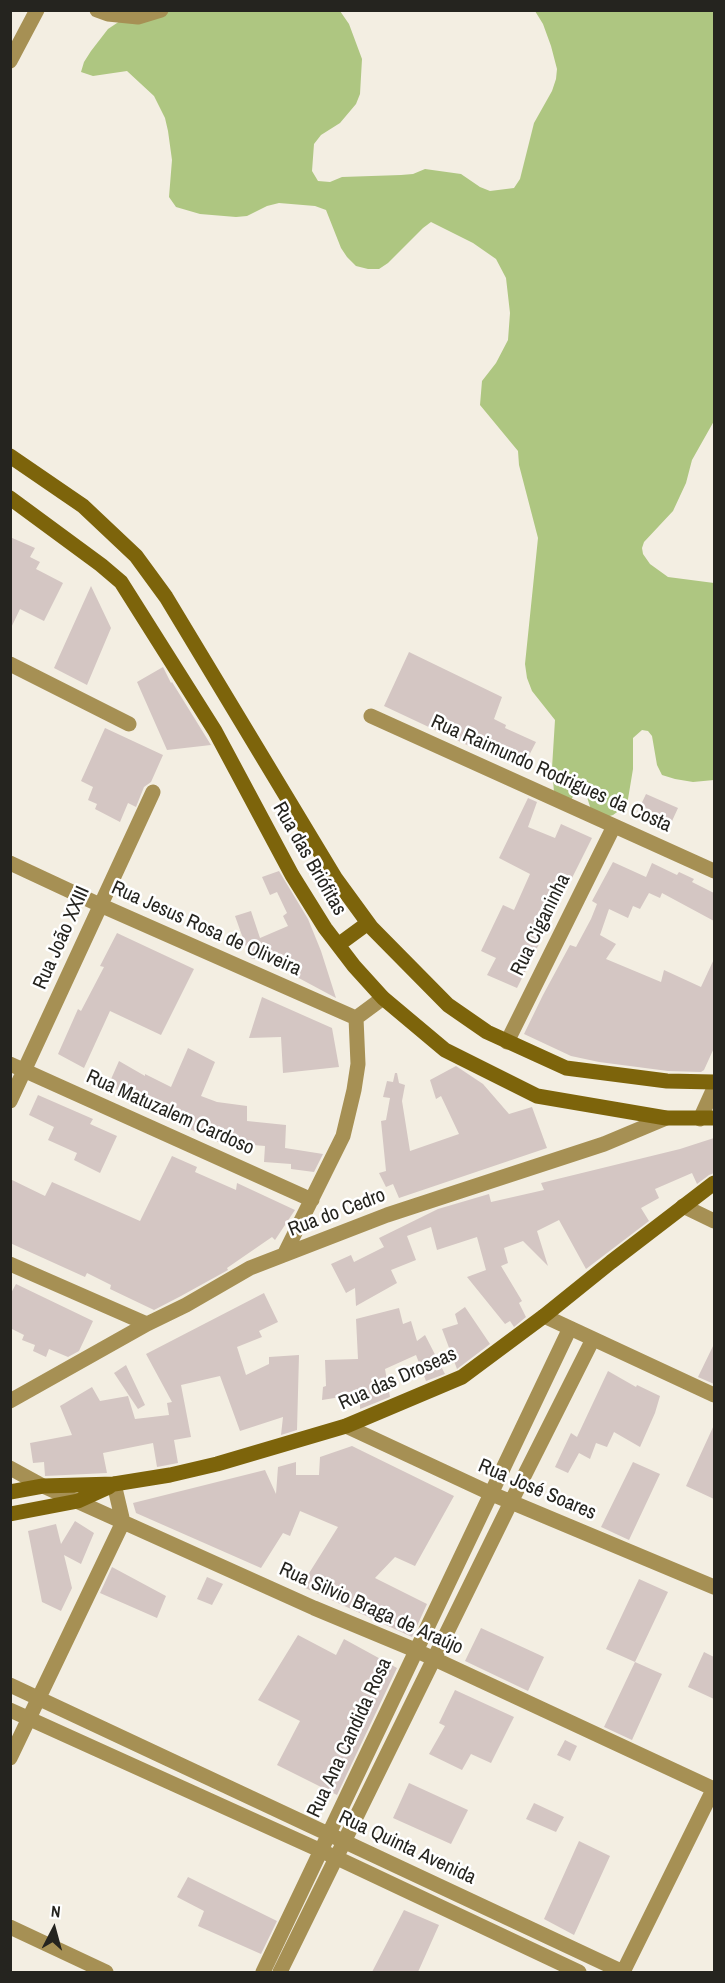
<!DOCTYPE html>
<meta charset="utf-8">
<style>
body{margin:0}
#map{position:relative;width:725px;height:1983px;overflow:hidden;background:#f3eee2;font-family:"Archivo Narrow",sans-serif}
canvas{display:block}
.frame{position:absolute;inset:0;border:12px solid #25241f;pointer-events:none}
.north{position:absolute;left:24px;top:1899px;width:60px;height:60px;-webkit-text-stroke:4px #fff;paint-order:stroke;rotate:6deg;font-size:16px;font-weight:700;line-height:24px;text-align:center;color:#25241f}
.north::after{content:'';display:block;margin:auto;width:21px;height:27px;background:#25241f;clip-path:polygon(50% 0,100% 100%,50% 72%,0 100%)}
</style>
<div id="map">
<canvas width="725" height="1983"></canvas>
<div class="frame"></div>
<div class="north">N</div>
</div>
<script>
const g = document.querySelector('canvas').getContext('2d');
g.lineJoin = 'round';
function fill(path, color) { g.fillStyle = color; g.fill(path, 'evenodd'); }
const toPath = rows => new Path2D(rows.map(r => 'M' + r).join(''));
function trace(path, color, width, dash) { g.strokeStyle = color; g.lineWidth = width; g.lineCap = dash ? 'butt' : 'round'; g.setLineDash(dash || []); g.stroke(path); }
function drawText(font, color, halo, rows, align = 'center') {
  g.font = font + ' "Archivo Narrow",sans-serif'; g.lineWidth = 5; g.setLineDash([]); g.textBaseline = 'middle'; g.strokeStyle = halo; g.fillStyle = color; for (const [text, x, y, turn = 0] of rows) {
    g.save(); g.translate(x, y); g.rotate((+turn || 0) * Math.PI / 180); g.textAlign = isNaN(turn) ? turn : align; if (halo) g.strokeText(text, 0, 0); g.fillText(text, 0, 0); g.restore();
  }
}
const green = toPath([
 [168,10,340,11,349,24,362,59,360,94,356,104,340,123,321,135,314,144,312,171,318,181,330,182,342,177,401,175,413,174,425,169,461,174,480,187,490,191,514,188,520,179,534,123,552,91,556,79,557,69,551,46,543,24,535,11,714,11,714,421,692,460,686,483,673,511,644,542,642,548,643,554,650,564,668,577,714,583,714,780,693,782,675,779,662,775,657,765,652,736,648,731,642,730,633,738,633,769,627,805,613,815,603,818,593,816,586,794,579,785,568,806,554,792,552,768,555,720,532,691,527,678,525,664,538,538,519,465,518,451,480,405,482,381,496,363,508,340,510,313,506,278,496,259,473,243,431,222,423,228,388,263,379,269,368,269,356,266,347,257,341,248,326,210,315,206,279,203,267,206,247,216,236,217,200,214,176,207,169,197,172,160,168,131,165,118,154,96,127,71,93,76,81,72,84,62,91,51,108,29,120,21]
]);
const building = toPath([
 [10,537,35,548,30,557,40,562,36,569,63,583,44,621,20,609,10,630],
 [91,586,111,628,87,685,54,668],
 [409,652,502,697,494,719,506,725,505,728,536,742,524,765,483,749,482,752,384,706],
 [163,667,171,683,172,682,211,745,167,750,137,682],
 [105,728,163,755,151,782,144,787,136,807,128,803,120,822,95,809,97,804,88,800,93,787,81,781],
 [646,794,678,808,667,832,654,826,655,823,636,815],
 [528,798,537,802,528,827,555,838,561,824,592,838,517,988,487,975,496,958,481,951,503,905,514,910,530,874,499,858],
 [613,862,646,877,652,863,677,875,679,872,694,879,692,882,714,893,714,921,662,893,660,898,649,893,640,909,633,906,628,918,609,909,600,935,616,944,606,959,661,982,664,970,701,987,714,959,714,1048,704,1070,701,1072,668,1071,599,1062,571,1056,524,1034,543,995,570,945,576,947,591,919,597,904,592,901],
 [279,871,308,919,321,951,336,998,267,961,250,958,235,916,251,911,260,938,288,926,283,916,287,913,277,892,270,895,262,877],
 [117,933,194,969,161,1035,110,1011,84,1068,58,1054,78,1009,81,1011,104,967,100,966],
 [262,997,332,1028,339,1067,283,1073,281,1037,249,1038],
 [188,1048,215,1062,201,1096,217,1102,247,1106,247,1121,286,1125,285,1148,323,1154,314,1172,291,1169,291,1164,264,1162,265,1146,218,1142,133,1103,135,1098,108,1086,119,1061,145,1076,145,1074,171,1087],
 [456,1066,483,1084,509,1114,532,1107,547,1148,399,1198,393,1184,386,1187,379,1173,386,1171,381,1121,386,1120,390,1098,383,1097,387,1081,393,1082,395,1073,397,1073,399,1083,405,1085,402,1101,410,1151,459,1134,441,1096,436,1099,430,1080],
 [38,1095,93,1119,90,1124,117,1136,100,1173,74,1160,77,1153,48,1140,54,1127,29,1115],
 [714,1138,714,1173,709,1175,697,1184,692,1173,655,1189,659,1198,641,1208,649,1221,586,1269,559,1220,537,1231,548,1266,523,1241,504,1248,508,1263,501,1266,522,1301,519,1303,526,1317,514,1327,510,1321,505,1324,467,1277,486,1270,477,1237,437,1250,431,1227,407,1236,416,1260,391,1270,397,1283,356,1306,355,1288,346,1293,331,1264,351,1255,354,1262,384,1247,379,1238,438,1209,489,1194,491,1202,544,1190,541,1183,680,1149],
 [172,1156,197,1167,195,1172,236,1190,237,1183,295,1210,275,1240,272,1237,227,1268,228,1270,181,1296,154,1310,110,1289,111,1285,87,1273,85,1277,10,1243,10,1179,45,1196,52,1182,140,1221],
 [16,1284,93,1321,79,1351,68,1357,49,1349,46,1357,33,1351,35,1345,22,1340,24,1335,10,1328,10,1295],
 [264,1293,278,1322,259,1331,262,1337,237,1347,246,1375,269,1364,269,1357,299,1355,297,1430,281,1435,283,1417,240,1431,220,1376,181,1385,191,1437,174,1440,178,1463,157,1467,153,1443,103,1453,107,1473,45,1476,44,1462,33,1463,30,1443,72,1435,60,1406,92,1387,100,1401,128,1396,135,1419,169,1415,167,1403,172,1402,146,1354],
 [465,1307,490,1344,457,1369,442,1329,458,1324,455,1314],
 [399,1308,403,1324,411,1321,417,1341,425,1335,445,1374,426,1381,416,1355,385,1369,390,1397,360,1409,360,1394,322,1400,323,1387,326,1386,325,1360,358,1359,356,1319],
 [714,1344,714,1384,698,1377],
 [126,1365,145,1405,138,1409,114,1373],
 [608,1371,636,1387,637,1385,660,1396,655,1413,640,1447,614,1432,607,1447,596,1443,590,1459,579,1453,568,1473,555,1467,571,1433,577,1437],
 [714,1425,714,1499,686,1486],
 [352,1446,454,1496,415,1566,395,1557,375,1578,427,1604,412,1637,301,1586,338,1527,300,1511,290,1536,283,1533,261,1568,136,1513,133,1503,265,1470,276,1494,278,1467,296,1462,296,1475,319,1475,320,1457],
 [633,1462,660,1474,629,1540,601,1527],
 [75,1521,94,1533,81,1564,64,1555,72,1588,61,1611,42,1602,28,1531,56,1524,61,1544],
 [112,1567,166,1596,157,1618,100,1593],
 [207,1577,223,1584,212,1605,197,1599],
 [639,1579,668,1592,635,1662,606,1649],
 [481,1628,544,1657,528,1691,465,1661],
 [298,1635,336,1655,344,1639,397,1668,337,1795,277,1765,300,1721,258,1700],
 [704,1652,714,1657,714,1699,688,1687],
 [635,1662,662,1674,632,1740,604,1727],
 [455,1690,514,1717,491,1763,471,1754,462,1770,429,1754,445,1726,439,1723],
 [565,1740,577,1746,570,1761,557,1755],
 [409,1783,468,1810,451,1844,393,1818],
 [534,1803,564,1817,556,1832,526,1819],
 [579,1841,610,1856,574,1935,544,1919],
 [188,1877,277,1921,261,1954,198,1926,204,1911,177,1897],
 [404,1910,439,1925,418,1972,372,1972]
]);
const street = toPath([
 [97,10,108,14,138,17,161,10],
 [10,61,37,10],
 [10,664,129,724],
 [371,716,714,871],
 [10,863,100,905,356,1018,383,998],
 [507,1042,614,826],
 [10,1064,312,1200],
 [10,1101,153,792],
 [700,1119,714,1088],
 [683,1206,714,1221],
 [284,1255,343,1136,354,1090,358,1064,356,1018],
 [10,1264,147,1324],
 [544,1316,714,1395],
 [10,1401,147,1324,186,1305,250,1268,387,1215,604,1144,666,1118],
 [346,1426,492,1494,714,1587],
 [10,1468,43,1486,314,1608,415,1650,714,1789],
 [10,1685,623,1972],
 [10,1710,337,1858,579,1972],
 [10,1758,123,1522,114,1484],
 [10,1927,106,1972],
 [263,1972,570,1328],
 [280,1972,511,1502,593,1339],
 [623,1972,714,1788]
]);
const secondary = toPath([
 [10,456,83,506,136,556,166,597,336,879,371,927,448,1005,487,1032,566,1068,667,1081,714,1082],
 [10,498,101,565,121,582,215,731,292,875,325,928,354,966,383,998,445,1050,537,1096,666,1118,714,1118],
 [338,945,368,923],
 [10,1492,43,1486,114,1484,170,1475,217,1464,346,1426,462,1377,544,1316,611,1262,714,1183],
 [10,1514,78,1501,109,1487]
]);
const streetNames = [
 ["Rua Raimundo Rodrigues da Costa",551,774,24],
 ["Rua das Briófitas",309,859,60],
 ["Rua Ciganinha",541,925,-64],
 ["Rua Jesus Rosa de Oliveira",206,929,24],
 ["Rua João XXIII",62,938,-66],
 ["Rua Matuzalem Cardoso",170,1113,24],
 ["Rua do Cedro",337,1213,-21],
 ["Rua das Droseas",398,1379,-24],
 ["Rua José Soares",537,1490,23],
 ["Rua Silvio Braga de Araújo",371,1609,24],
 ["Rua Ana Candida Rosa",350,1738,-65],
 ["Rua Quinta Avenida",407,1848,25]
];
fill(green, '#aec681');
fill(building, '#d4c6c3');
trace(street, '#a69054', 15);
trace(secondary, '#7d640b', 15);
drawText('20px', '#25241f', '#fff', streetNames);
</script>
